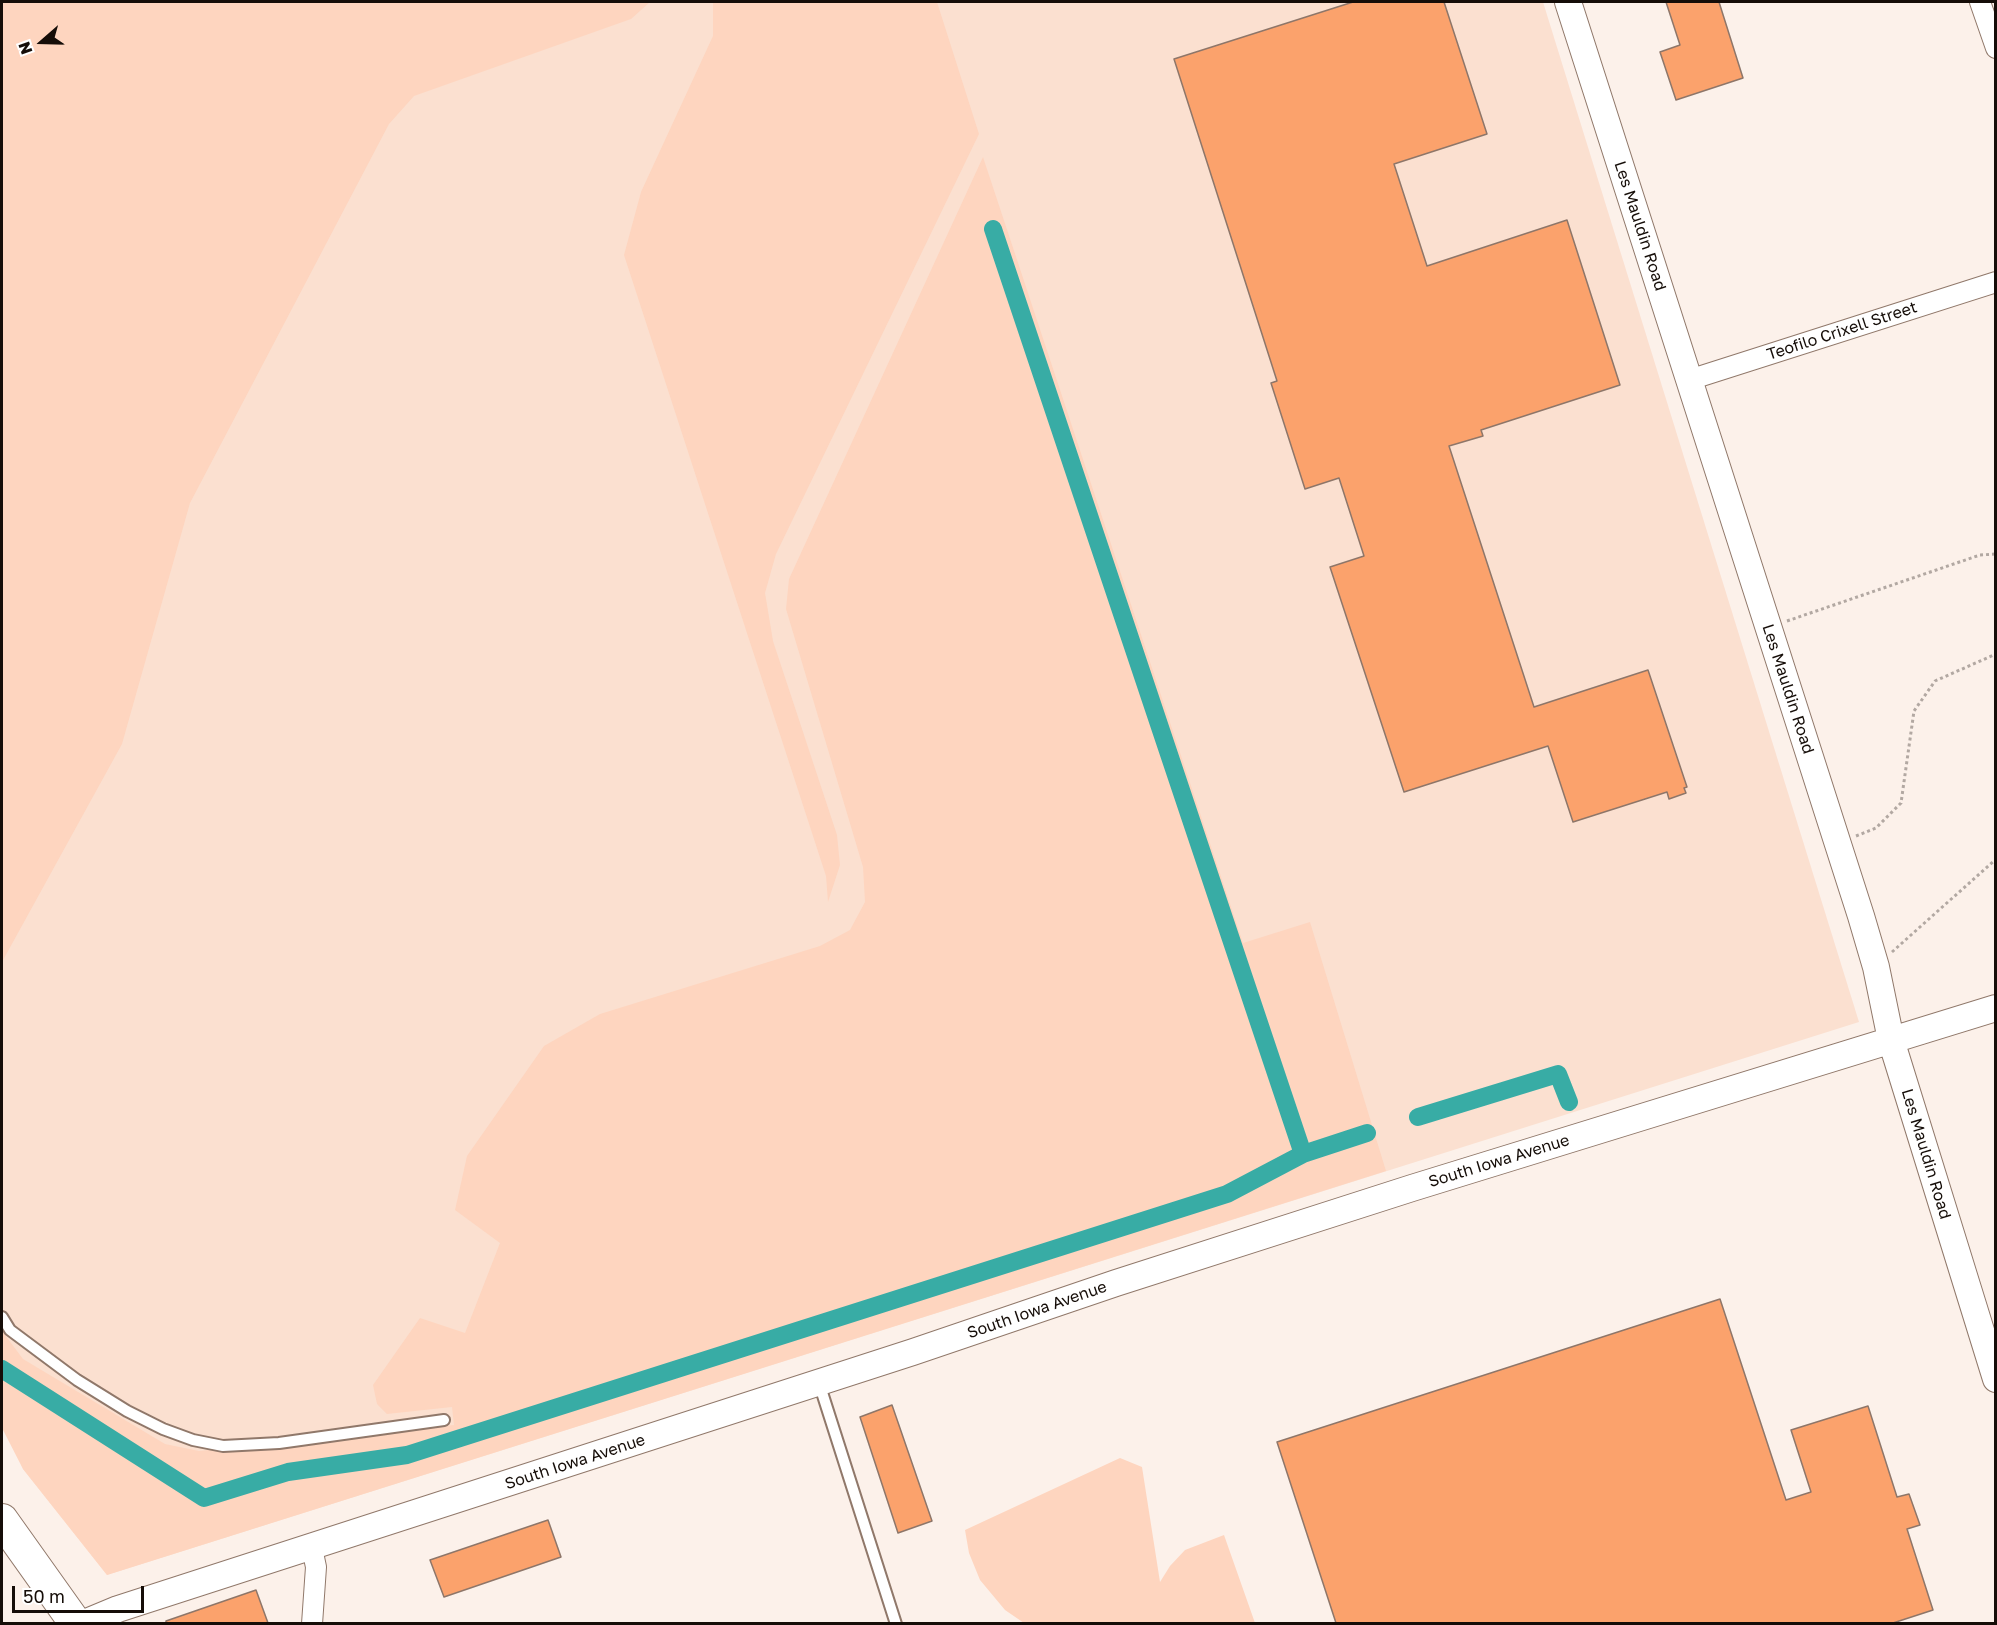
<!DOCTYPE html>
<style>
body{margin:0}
#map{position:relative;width:1997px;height:1625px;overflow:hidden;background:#fcf1ea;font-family:"Golos Text",sans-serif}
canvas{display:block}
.frame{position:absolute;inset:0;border:3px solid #150d08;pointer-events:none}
.north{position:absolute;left:12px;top:12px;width:60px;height:60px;-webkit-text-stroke:4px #fff;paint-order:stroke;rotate:250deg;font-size:16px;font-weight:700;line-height:24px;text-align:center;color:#150d08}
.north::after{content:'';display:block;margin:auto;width:21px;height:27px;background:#150d08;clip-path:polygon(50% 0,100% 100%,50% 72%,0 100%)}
.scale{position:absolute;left:12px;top:1586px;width:132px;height:27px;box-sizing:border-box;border:3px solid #150d08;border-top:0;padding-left:8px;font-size:18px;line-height:21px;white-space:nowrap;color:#150d08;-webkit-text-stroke:4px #fff;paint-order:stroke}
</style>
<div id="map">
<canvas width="1997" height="1625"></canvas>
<div class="frame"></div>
<div class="north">N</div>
<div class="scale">50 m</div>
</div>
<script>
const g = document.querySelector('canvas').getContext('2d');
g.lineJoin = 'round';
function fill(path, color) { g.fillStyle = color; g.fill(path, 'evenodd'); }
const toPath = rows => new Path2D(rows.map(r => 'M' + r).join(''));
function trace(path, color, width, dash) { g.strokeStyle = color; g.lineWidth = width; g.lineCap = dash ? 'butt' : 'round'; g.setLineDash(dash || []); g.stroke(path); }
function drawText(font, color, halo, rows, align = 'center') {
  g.font = font + ' "Golos Text",sans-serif'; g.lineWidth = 6; g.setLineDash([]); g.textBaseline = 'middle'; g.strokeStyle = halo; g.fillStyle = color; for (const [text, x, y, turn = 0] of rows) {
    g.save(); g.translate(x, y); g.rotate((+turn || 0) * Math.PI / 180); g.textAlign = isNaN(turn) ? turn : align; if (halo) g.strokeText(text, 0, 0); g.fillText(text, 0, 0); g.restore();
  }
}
const built = toPath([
 [2,2,1543,2,1859,1022,107,1575,23,1469,2,1419]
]);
const green = toPath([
 [2,2,650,2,631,19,414,96,389,124,190,503,122,744,2,962],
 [713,2,937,2,979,134,776,554,765,593,773,641,837,835,840,865,828,902,826,876,624,255,641,192,713,36],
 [983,157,1243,943,1310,922,1386,1171,107,1575,23,1469,2,1428,2,1331,23,1359,165,1444,199,1451,454,1425,452,1407,387,1414,377,1404,373,1385,420,1318,465,1333,500,1243,455,1210,467,1156,544,1046,600,1014,820,946,850,930,865,902,863,867,786,609,789,579],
 [1120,1458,1142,1467,1160,1582,1170,1566,1185,1550,1224,1535,1255,1623,1024,1623,1005,1610,980,1580,969,1553,965,1530]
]);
const canal = toPath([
 [993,229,1303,1154],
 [1418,1117,1558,1074,1569,1102],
 [2,1369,204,1498,288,1472,407,1455,1227,1194,1303,1154,1367,1133]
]);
const building = toPath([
 [1353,2,1444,2,1487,134,1394,164,1427,266,1567,220,1620,385,1481,430,1483,436,1449,446,1534,707,1648,670,1687,787,1684,788,1686,793,1669,799,1667,792,1573,822,1548,746,1404,792,1330,567,1364,556,1339,478,1305,489,1271,383,1277,381,1174,59,1353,2],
 [1666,2,1719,2,1743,78,1676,100,1660,52,1680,45,1666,2],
 [1720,1299,1786,1500,1811,1492,1791,1430,1868,1406,1897,1497,1909,1494,1920,1525,1907,1529,1933,1610,1893,1623,1336,1623,1277,1442,1720,1299],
 [892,1405,932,1521,898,1533,860,1417,892,1405],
 [548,1520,561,1557,444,1597,430,1560,548,1520],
 [256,1590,268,1623,166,1623,166,1621,256,1590]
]);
const path = toPath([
 [1787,621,1980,555,1996,554],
 [1856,836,1876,828,1901,803,1914,711,1935,681,1996,654],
 [1892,952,1996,859]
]);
const service = toPath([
 [2,1317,10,1330,77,1380,127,1411,163,1429,193,1440,223,1446,279,1443,444,1420],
 [819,1383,896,1624]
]);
const minor = toPath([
 [1980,2,1996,48],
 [1689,380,1996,282],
 [312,1624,316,1567,312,1548]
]);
const tertiary = toPath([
 [1568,2,1861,916,1876,967,1891,1040,1996,1379],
 [82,1624,118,1609,913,1352,1116,1283,1412,1188,1996,1008]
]);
const primary = toPath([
 [2,1520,76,1624]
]);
const streetNames = [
 ["Les Mauldin Road",1640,226,72],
 ["Teofilo Crixell Street",1842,331,-18],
 ["Les Mauldin Road",1788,689,72],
 ["Les Mauldin Road",1926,1154,73],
 ["South Iowa Avenue",1499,1161,-17],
 ["South Iowa Avenue",1037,1310,-19],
 ["South Iowa Avenue",575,1462,-18]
];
fill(built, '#fbe0d0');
fill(green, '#fed5bf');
trace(canal, '#38aca5', 18);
fill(building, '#fba26c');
trace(building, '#8e7669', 1.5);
trace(service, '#90786a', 14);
trace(minor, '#90786a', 22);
trace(tertiary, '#90786a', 28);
trace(primary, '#90786a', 34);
trace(path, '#b2a8a2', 3, [3, 3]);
trace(service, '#fff', 10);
trace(minor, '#fff', 20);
trace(tertiary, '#fff', 26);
trace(primary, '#fff', 32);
drawText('16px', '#150d08', '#fff', streetNames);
</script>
